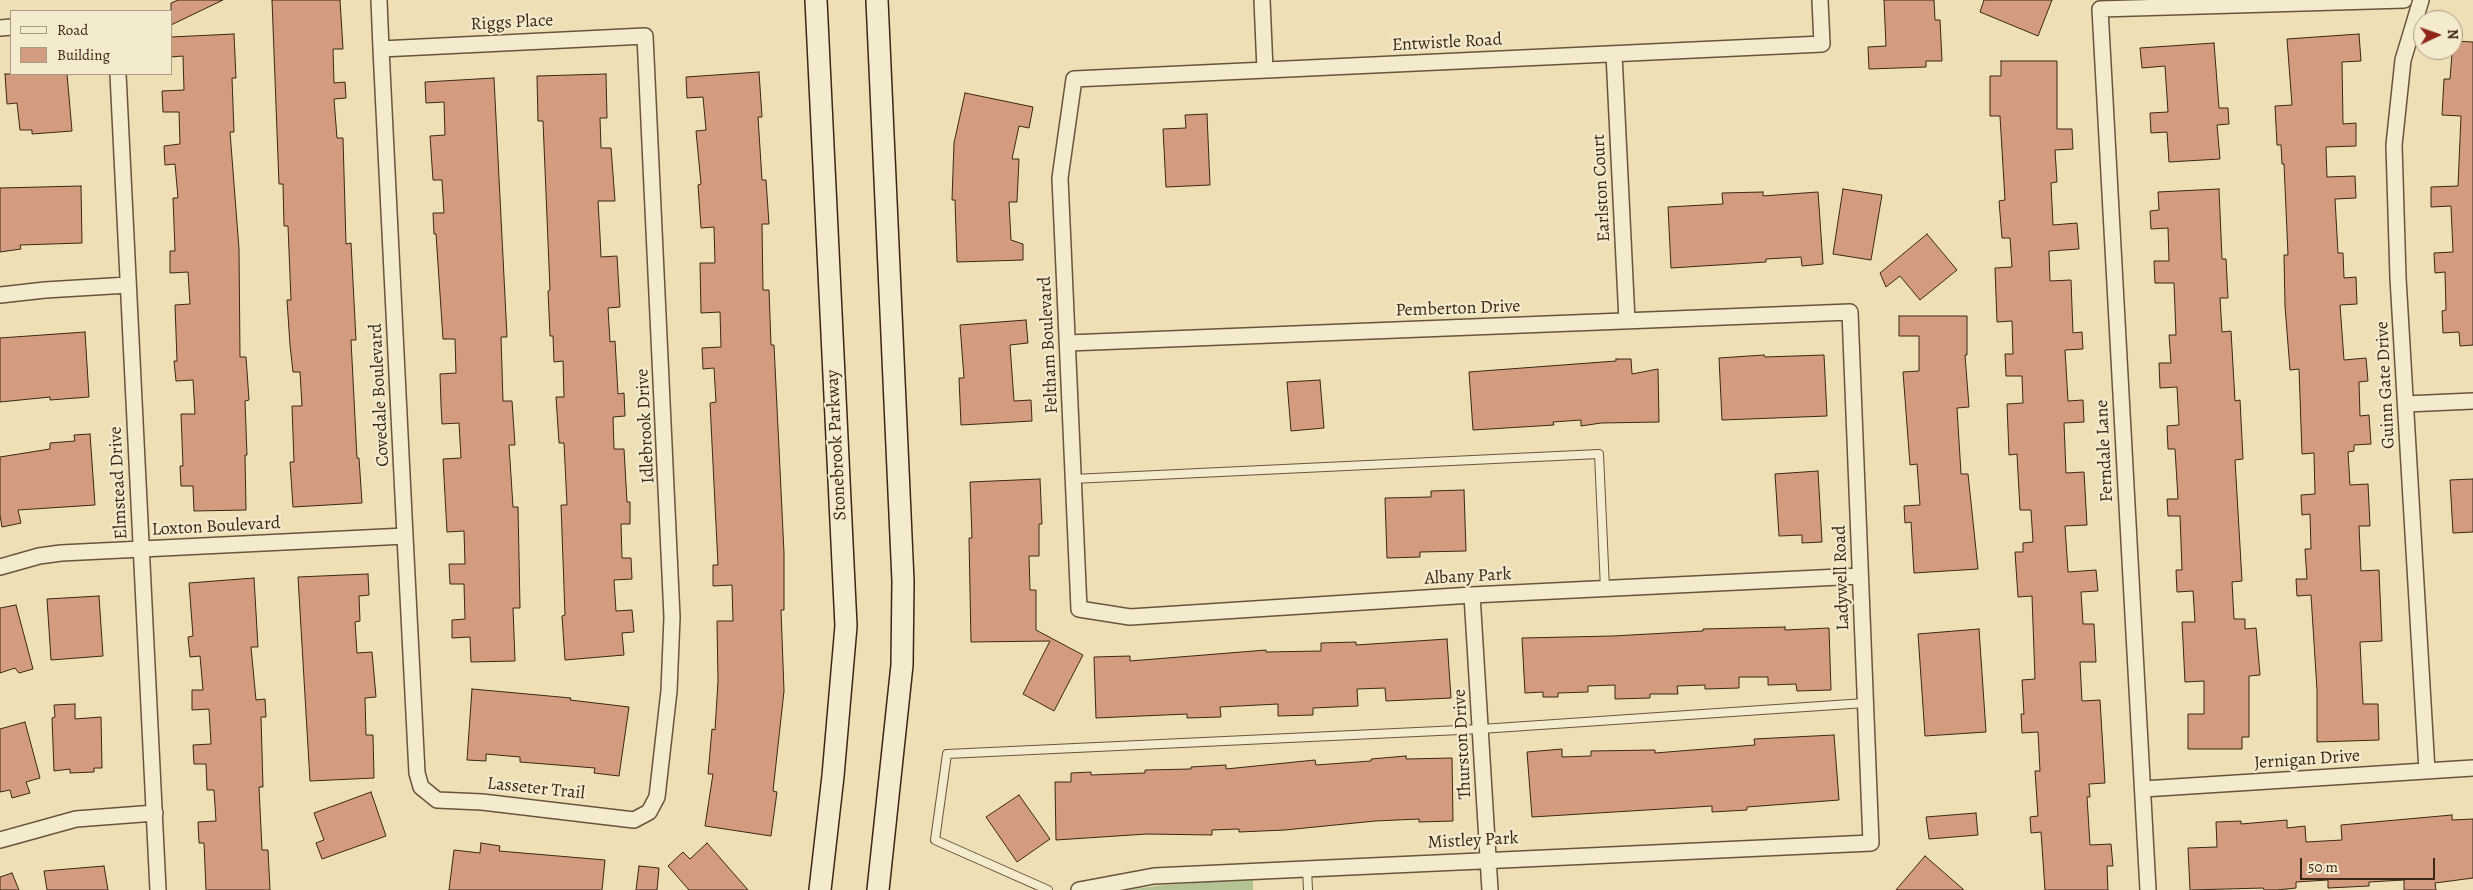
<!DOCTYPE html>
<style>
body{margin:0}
#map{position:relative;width:2473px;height:890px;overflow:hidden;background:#eedfb4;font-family:Alegreya,serif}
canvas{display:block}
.legend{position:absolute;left:10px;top:10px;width:162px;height:65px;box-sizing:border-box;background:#f4eace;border:1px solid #aa9c84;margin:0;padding:6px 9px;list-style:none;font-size:15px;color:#3b2715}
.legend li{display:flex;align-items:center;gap:10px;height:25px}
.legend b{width:25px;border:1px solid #aa9c84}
.north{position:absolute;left:2413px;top:10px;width:50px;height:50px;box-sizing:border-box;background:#f4eace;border:1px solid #aa9c84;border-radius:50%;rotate:87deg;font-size:14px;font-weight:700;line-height:20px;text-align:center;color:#3b2715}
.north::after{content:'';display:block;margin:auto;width:18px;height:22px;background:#8f2418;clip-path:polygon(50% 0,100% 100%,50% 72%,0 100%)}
.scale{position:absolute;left:2300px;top:858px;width:135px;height:22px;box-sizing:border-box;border:2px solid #3b2715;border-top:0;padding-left:6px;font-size:15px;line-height:18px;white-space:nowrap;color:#3b2715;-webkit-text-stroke:4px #f4eace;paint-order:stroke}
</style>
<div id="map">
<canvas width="2473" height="890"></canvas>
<ul class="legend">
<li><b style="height:6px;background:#f4eace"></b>Road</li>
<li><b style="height:14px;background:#d49c7e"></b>Building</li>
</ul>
<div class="north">N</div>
<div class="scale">50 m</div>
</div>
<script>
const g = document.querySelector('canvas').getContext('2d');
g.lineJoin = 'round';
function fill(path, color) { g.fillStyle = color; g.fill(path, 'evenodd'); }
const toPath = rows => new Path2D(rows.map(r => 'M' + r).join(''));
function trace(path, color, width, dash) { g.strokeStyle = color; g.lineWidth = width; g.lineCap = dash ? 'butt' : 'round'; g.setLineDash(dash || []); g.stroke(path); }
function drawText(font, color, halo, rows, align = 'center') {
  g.font = font + ' Alegreya,serif'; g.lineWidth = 4.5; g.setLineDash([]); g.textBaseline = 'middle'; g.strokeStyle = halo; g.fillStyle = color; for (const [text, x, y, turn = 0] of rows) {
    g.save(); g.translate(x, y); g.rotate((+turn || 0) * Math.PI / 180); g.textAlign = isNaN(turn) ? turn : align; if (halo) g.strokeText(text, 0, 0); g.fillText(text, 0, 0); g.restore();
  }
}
const green = toPath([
 [1253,879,1253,890,1128,890,1164,885]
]);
const building = toPath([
 [178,0,223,0,171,25,171,3,178,0],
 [272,0,340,0,343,49,333,49,334,83,345,82,346,98,334,99,337,138,343,138,346,244,351,243,356,340,351,340,357,458,359,458,362,503,293,507,290,462,294,462,292,406,302,406,300,372,293,372,290,345,287,300,291,300,288,226,284,226,283,184,279,184,272,0],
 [1884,0,1934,0,1935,20,1940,20,1942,61,1926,61,1926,67,1869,69,1868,47,1886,46,1884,0],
 [1984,0,2052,0,2038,36,1980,12,1984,0],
 [234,34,236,78,232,78,234,132,230,132,239,249,240,357,246,357,249,400,245,401,247,455,245,455,246,510,194,511,193,486,181,486,180,466,183,466,181,414,195,414,193,380,176,381,174,361,177,361,175,305,190,304,188,272,170,273,170,251,175,251,173,198,178,198,175,164,165,165,164,146,180,144,179,112,163,112,162,91,184,90,183,56,171,57,171,37,234,34],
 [2359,34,2361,61,2342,62,2343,124,2356,123,2356,146,2326,147,2327,177,2355,176,2356,198,2335,199,2338,253,2343,253,2344,278,2356,277,2357,304,2340,305,2344,360,2366,358,2368,381,2359,382,2360,416,2369,415,2371,444,2354,445,2354,451,2348,452,2350,485,2368,484,2370,526,2359,526,2361,571,2379,570,2382,641,2360,642,2363,704,2378,704,2379,740,2317,742,2317,690,2311,595,2297,596,2296,579,2307,579,2305,549,2311,549,2310,514,2302,515,2301,495,2315,494,2314,453,2302,454,2299,369,2290,370,2285,306,2284,255,2288,255,2284,164,2282,164,2281,145,2277,145,2275,106,2292,105,2287,39,2359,34],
 [2453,41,2473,42,2473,345,2460,346,2459,332,2443,333,2442,311,2446,310,2445,272,2435,273,2434,253,2453,252,2451,206,2431,207,2431,187,2458,186,2461,116,2442,115,2444,79,2450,79,2453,41],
 [2214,43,2219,108,2228,108,2229,124,2217,125,2220,159,2169,162,2167,132,2151,133,2150,113,2168,112,2165,66,2142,68,2140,48,2214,43],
 [2001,61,2057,61,2057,129,2072,129,2073,149,2055,150,2057,182,2051,183,2053,225,2077,223,2079,249,2049,251,2050,281,2071,280,2073,333,2082,332,2083,349,2065,350,2068,401,2083,400,2084,422,2064,423,2066,473,2084,472,2087,525,2065,526,2068,572,2096,570,2098,591,2081,592,2083,624,2094,624,2096,662,2080,662,2082,701,2100,700,2105,783,2089,784,2090,797,2087,797,2090,845,2111,844,2113,866,2107,866,2108,890,2045,890,2041,832,2031,833,2030,817,2038,816,2035,771,2040,771,2038,732,2022,733,2021,714,2024,714,2022,680,2035,679,2032,596,2018,597,2015,552,2023,552,2023,543,2033,542,2031,510,2020,510,2017,454,2009,455,2007,404,2023,403,2022,376,2006,376,2005,354,2013,354,2012,321,1997,322,1995,268,2012,267,2010,238,2002,238,1999,201,2005,200,2000,116,1990,116,1990,76,2001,76,2001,61],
 [759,72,762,117,758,117,762,180,766,180,769,224,762,224,763,290,769,290,771,345,774,345,784,553,784,610,781,610,784,691,773,791,777,792,771,836,705,826,713,774,708,774,712,729,715,730,718,681,717,621,733,621,732,585,713,586,713,565,718,565,710,403,716,402,714,368,703,369,702,348,721,347,720,312,701,313,700,263,715,263,714,227,701,228,698,185,701,184,696,131,706,130,703,97,687,98,686,77,759,72],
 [5,74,67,74,72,131,32,134,32,130,20,130,17,103,7,104,5,74],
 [606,74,607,118,600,118,601,148,611,148,615,201,598,201,600,236,601,257,617,256,620,307,608,308,610,342,615,341,618,394,624,393,625,416,613,417,614,449,624,449,627,502,630,502,630,524,621,524,622,558,631,558,632,579,614,580,616,611,632,610,634,632,622,633,624,655,565,660,562,616,565,615,561,505,567,505,564,443,559,443,556,397,564,397,563,361,554,362,553,336,550,336,548,291,550,290,543,121,538,121,537,76,606,74],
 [494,78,507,337,501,337,503,401,512,401,515,445,509,445,513,507,518,507,520,608,513,608,515,661,471,662,470,637,452,638,452,620,465,619,464,584,450,584,449,564,465,564,464,531,447,532,443,459,461,458,459,423,442,424,441,405,440,374,456,373,455,339,443,339,436,234,434,234,433,213,444,213,442,180,433,180,430,136,445,135,444,102,426,103,425,82,494,78],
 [965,93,1033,107,1029,128,1019,126,1012,159,1019,159,1017,202,1009,202,1011,240,1023,244,1023,260,957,262,955,200,952,200,954,143,965,93],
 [1207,114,1210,185,1166,187,1163,129,1186,128,1185,115,1207,114],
 [81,186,82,243,20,245,21,249,0,252,0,188,81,186],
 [1843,189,1882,195,1871,260,1833,254,1843,189],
 [2219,189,2222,259,2226,259,2228,298,2220,298,2222,332,2231,331,2235,401,2240,400,2243,459,2235,460,2242,581,2232,582,2234,619,2245,619,2245,629,2256,628,2260,675,2249,676,2249,737,2242,737,2242,749,2188,749,2188,714,2204,714,2204,681,2185,682,2182,622,2195,622,2193,591,2177,592,2176,570,2182,570,2180,516,2168,516,2167,499,2178,499,2175,449,2168,449,2167,426,2179,425,2177,387,2160,388,2159,363,2171,363,2169,335,2176,335,2174,283,2155,283,2154,261,2169,261,2168,228,2151,229,2150,211,2159,210,2158,192,2219,189],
 [1763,192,1763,196,1818,192,1823,264,1802,266,1801,257,1766,259,1766,262,1671,268,1668,207,1723,204,1722,193,1763,192],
 [1927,234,1957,270,1920,300,1900,276,1886,287,1880,273,1927,234],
 [1899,316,1967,316,1967,355,1965,355,1969,407,1957,408,1961,474,1968,474,1978,569,1914,573,1911,522,1905,523,1904,506,1920,505,1917,464,1910,465,1903,372,1919,371,1919,336,1899,336,1899,316],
 [1026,320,1028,343,1010,345,1014,401,1031,400,1032,421,961,425,959,378,964,378,960,325,1026,320],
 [85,332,89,397,50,400,50,397,0,402,0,338,85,332],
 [1764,355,1765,357,1824,355,1827,416,1722,420,1719,358,1764,355],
 [1616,359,1631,359,1632,374,1658,369,1659,422,1601,423,1581,426,1581,420,1553,422,1554,425,1473,430,1469,372,1616,361,1616,359],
 [1320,380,1324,428,1291,431,1287,382,1320,380],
 [90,434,95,505,18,510,21,523,2,527,0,515,0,457,50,449,50,443,75,441,74,435,90,434],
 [1818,471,1822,542,1802,543,1802,535,1779,536,1775,474,1818,471],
 [1040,479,1042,524,1039,524,1039,556,1029,556,1030,590,1036,590,1036,630,1083,655,1054,711,1023,694,1050,641,971,642,969,538,972,538,970,482,1040,479],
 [2473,479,2473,532,2453,533,2450,480,2473,479],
 [1464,490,1466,551,1420,552,1420,557,1387,558,1385,498,1431,497,1431,491,1464,490],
 [368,574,369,595,359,596,360,621,355,622,357,653,372,652,376,697,365,698,366,735,373,735,374,778,310,781,298,577,368,574],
 [254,578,258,647,251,647,256,700,265,699,266,717,261,717,263,787,259,787,262,850,268,850,270,890,206,890,204,843,199,843,198,822,216,821,214,790,207,790,206,764,194,764,193,745,211,744,209,709,192,710,192,690,203,690,200,656,190,657,188,637,193,636,189,583,254,578],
 [99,596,103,656,51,660,47,599,99,596],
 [16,605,33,669,19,673,15,668,0,673,0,608,16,605],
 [1785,627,1785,630,1829,628,1831,690,1797,691,1796,684,1768,685,1768,677,1739,677,1739,688,1705,689,1705,685,1677,686,1678,694,1650,694,1650,698,1615,699,1615,685,1588,686,1588,692,1558,693,1558,697,1543,697,1543,692,1525,693,1522,638,1613,636,1703,631,1703,629,1785,627],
 [1979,629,1986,732,1925,736,1918,634,1979,629],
 [1447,639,1451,698,1386,701,1385,688,1357,689,1358,706,1313,708,1313,715,1278,716,1278,704,1220,707,1221,717,1187,718,1187,714,1096,718,1094,657,1130,656,1130,661,1266,650,1266,652,1321,651,1321,643,1356,642,1356,645,1447,639],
 [472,689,571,698,570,700,629,707,619,776,594,773,595,768,520,762,520,757,486,754,486,761,467,760,472,689],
 [75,704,75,719,101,717,102,768,94,768,94,772,70,773,70,769,54,771,52,718,55,717,54,705,75,704],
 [25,722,40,778,26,782,30,793,12,798,10,790,0,792,0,729,25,722],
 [1834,735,1839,800,1747,807,1747,810,1712,812,1712,806,1532,817,1527,752,1562,749,1562,757,1591,756,1591,751,1655,750,1655,753,1755,745,1754,739,1834,735],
 [1406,756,1406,759,1452,758,1453,821,1419,822,1419,819,1375,821,1285,830,1239,832,1239,829,1212,830,1212,835,1147,834,1056,840,1055,782,1071,782,1071,773,1091,772,1091,775,1145,773,1145,770,1191,769,1191,767,1226,765,1226,769,1315,760,1316,765,1371,761,1371,759,1406,756],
 [371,792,386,836,322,859,316,843,324,840,314,813,371,792],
 [1019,795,1050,839,1017,862,986,817,1019,795],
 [1976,813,1978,835,1929,839,1926,817,1976,813],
 [2452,815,2452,820,2473,819,2473,878,2435,883,2436,890,2404,890,2404,880,2369,882,2369,886,2328,888,2328,880,2296,882,2296,888,2277,890,2264,890,2263,888,2190,890,2188,848,2217,847,2216,822,2241,821,2241,824,2287,820,2287,828,2305,826,2306,842,2342,840,2341,825,2452,815],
 [481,843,500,846,499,851,605,860,602,890,449,890,454,850,480,853,481,843],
 [707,843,748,890,689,890,668,866,683,852,690,859,707,843],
 [1925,856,1964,890,1896,890,1925,856],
 [104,866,108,890,47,890,44,871,104,866],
 [639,866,659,868,657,890,636,890,639,866],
 [12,873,19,890,0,890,0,877,12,873]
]);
const lane = toPath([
 [1073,479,1599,454,1605,589],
 [1307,868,1308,890],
 [1048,890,935,840,947,754,1481,729,1865,703]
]);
const street = toPath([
 [379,0,381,49,405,536,417,773,421,787,437,800,482,802,634,820,649,812,657,797,669,691,672,617,645,36,381,49],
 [1262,0,1265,70],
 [1820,0,1822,44,1074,79,1060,178,1079,609,1130,617,1472,595,1860,576],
 [2421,0,2403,60,2394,145,2398,278,2427,771],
 [0,28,11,27],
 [1614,54,1627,321],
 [118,74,158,890],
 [0,295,45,290,128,285],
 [1068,343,1850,312,1871,843,1154,876,1079,890],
 [2406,404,2473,401],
 [0,567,39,556,61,553,405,536],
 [1472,595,1490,890],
 [2143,789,2473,768],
 [0,840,76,819,155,813],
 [2148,890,2100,9,2404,0]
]);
const secondary = toPath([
 [816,0,846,626,833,776,820,890],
 [877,0,903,581,902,665,878,890]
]);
const streetNames = [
 ["Riggs Place",512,23,-3],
 ["Entwistle Road",1447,43,-3],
 ["Earlston Court",1602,188,-93],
 ["Pemberton Drive",1458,309,-2],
 ["Feltham Boulevard",1049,345,-93],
 ["Guinn Gate Drive",2386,385,-93],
 ["Covedale Boulevard",380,395,-93],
 ["Idlebrook Drive",646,426,-93],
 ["Stonebrook Parkway",837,445,-93],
 ["Ferndale Lane",2105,451,-93],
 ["Elmstead Drive",119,483,-93],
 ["Loxton Boulevard",216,527,-3],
 ["Albany Park",1468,577,-3],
 ["Ladywell Road",1842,578,-92],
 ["Thurston Drive",1463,744,-93],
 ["Jernigan Drive",2307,760,-4],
 ["Lasseter Trail",536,789,6],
 ["Mistley Park",1473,841,-3]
];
fill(green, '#b3c391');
fill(building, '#d49c7e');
trace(building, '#3b2715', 1);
trace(lane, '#68553d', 10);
trace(street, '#68553d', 18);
trace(secondary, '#3b2715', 24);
trace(lane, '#f4eace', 8);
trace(street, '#f4eace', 15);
trace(secondary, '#f4eace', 21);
drawText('18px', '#3b2715', '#f4eace', streetNames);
</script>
